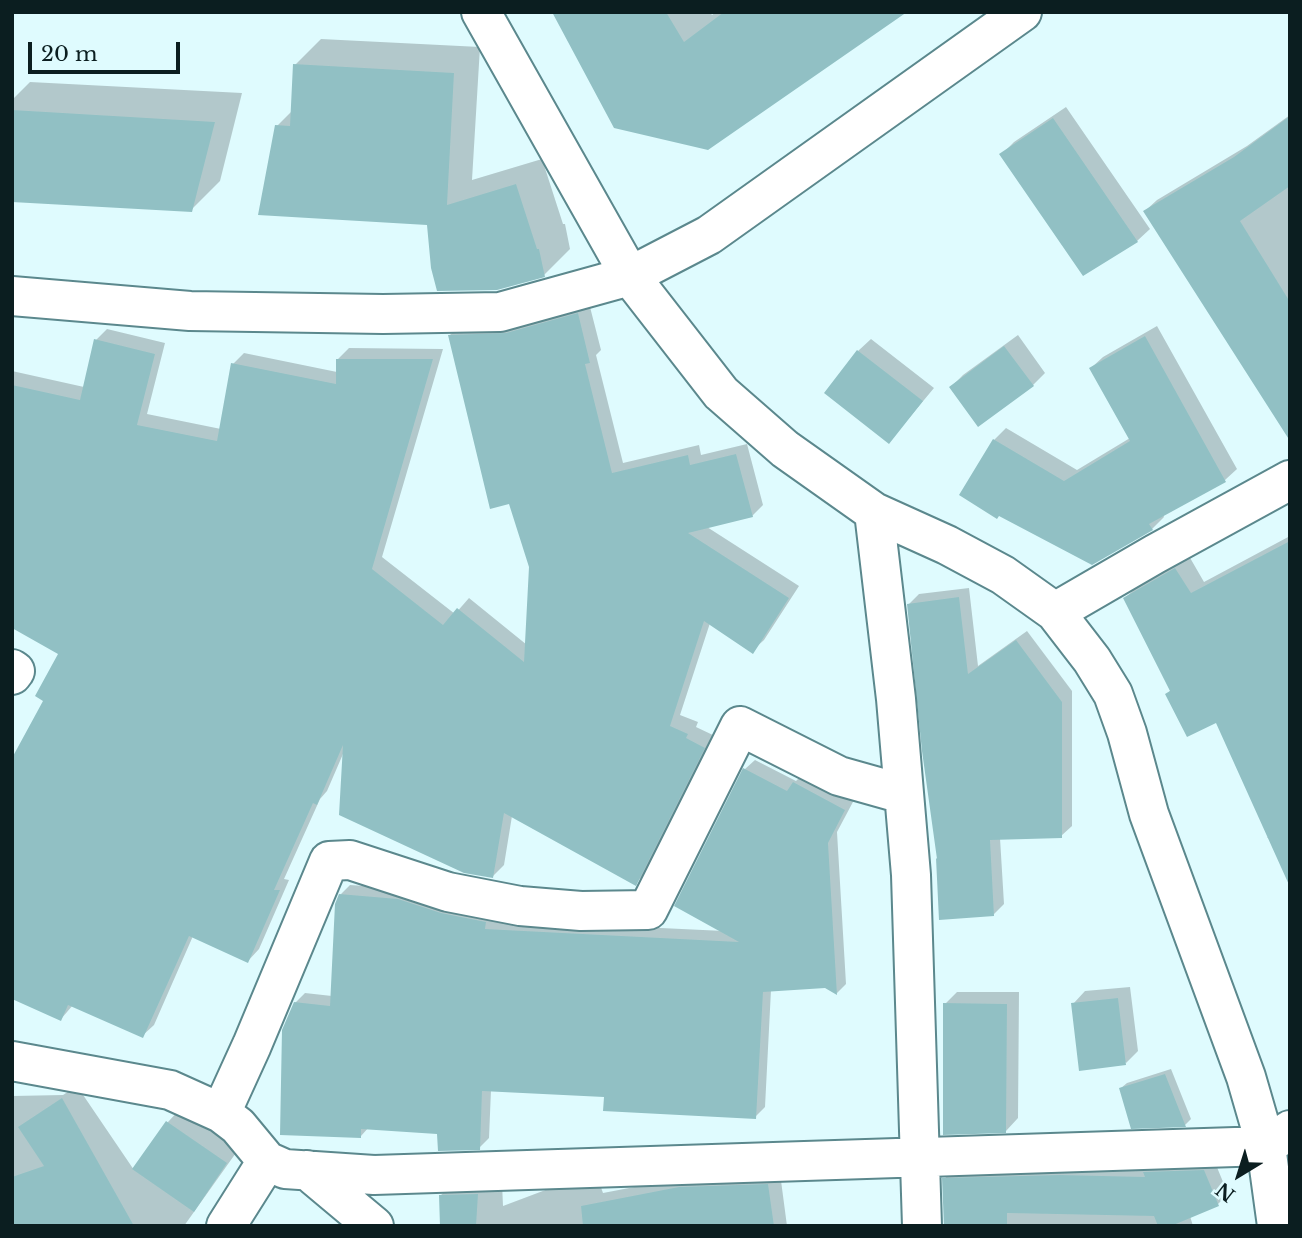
<!DOCTYPE html>
<style>
body{margin:0}
#map{position:relative;width:1302px;height:1238px;overflow:hidden;background:#dffbfe;font-family:"Libre Baskerville",serif}
canvas{display:block}
.frame{position:absolute;inset:0;border:14px solid #0b1e20;pointer-events:none}
.north{position:absolute;left:1204px;top:1140px;width:70px;height:70px;-webkit-text-stroke:5px #dffbfe;paint-order:stroke;rotate:218deg;font-size:19px;font-weight:700;line-height:28px;text-align:center;color:#0b1e20}
.north::after{content:'';display:block;margin:auto;width:24px;height:32px;background:#0b1e20;clip-path:polygon(50% 0,100% 100%,50% 72%,0 100%)}
.scale{position:absolute;left:28px;top:42px;width:152px;height:32px;box-sizing:border-box;border:4px solid #0b1e20;border-top:0;padding-left:9px;font-size:21px;line-height:24px;white-space:nowrap;color:#0b1e20;-webkit-text-stroke:5px #dffbfe;paint-order:stroke}
</style>
<div id="map">
<canvas width="1302" height="1238"></canvas>
<div class="frame"></div>
<div class="north">N</div>
<div class="scale">20 m</div>
</div>
<script>
const g = document.querySelector('canvas').getContext('2d');
g.lineJoin = 'round';
function fill(path, color) { g.fillStyle = color; g.fill(path, 'evenodd'); }
const toPath = rows => new Path2D(rows.map(r => 'M' + r).join(''));
function trace(path, color, width, dash) { g.strokeStyle = color; g.lineWidth = width; g.lineCap = dash ? 'butt' : 'round'; g.setLineDash(dash || []); g.stroke(path); }
const shadow = toPath([
 [554,12,710,12,712,15,716,12,904,12,708,148],
 [321,39,480,47,472,180,542,159,563,224,565,224,570,249,544,275,428,223,277,126,293,110,295,65],
 [30,82,242,93,220,181,191,210,12,200,12,100],
 [1066,107,1150,229,1137,241,1083,273,1002,154,1014,142],
 [1290,115,1290,433,1145,211,1157,200,1247,146],
 [589,303,601,350,596,355,623,463,699,445,701,455,747,444,763,505,752,516,707,527,799,586,764,640,752,651,710,623,680,715,698,722,696,727,715,736,647,872,635,883,512,816,504,865,492,877,343,754,327,791,320,799,284,879,289,880,259,949,248,961,193,936,154,1025,142,1036,73,1005,61,1019,12,997,222,804,12,582,12,371,84,387,96,340,107,329,165,343,147,414,221,429,233,364,244,353,337,372,337,360,349,348,443,349,382,557,455,614,469,598,527,645,531,566,511,502,450,335,461,324],
 [1157,326,1237,469,1225,480,1163,514,1164,517,1152,529,1092,563,994,440,1006,428,1077,470,1130,438,1091,368,1103,357],
 [1018,335,1045,373,1033,385,951,387,963,375],
 [871,339,934,388,889,442,858,351],
 [1290,536,1290,838,1267,838,1269,836,1216,721,1167,694,1172,689,1125,598,1138,586,1189,556,1204,582],
 [969,588,978,666,1027,631,1072,691,1072,826,1061,836,1000,838,1004,904,993,915,938,859,909,604,919,594],
 [755,760,796,781,804,773,854,800,837,832,846,984,837,993,825,987,771,990,765,1107,755,1117,606,1096,491,1090,489,1138,479,1148,439,1132,369,1127,361,1136,295,1003,305,993,332,996,340,895,350,885,408,889,493,920,724,931,745,769],
 [1130,987,1138,1051,1126,1063,1073,1004,1085,991],
 [957,992,1019,992,1018,1118,1006,1131,945,1004],
 [1171,1069,1191,1119,1185,1125,1132,1127,1121,1088,1127,1083],
 [77,1086,134,1170,168,1122,180,1109,238,1150,184,1226,12,1226,12,1096,63,1095],
 [1214,1160,1228,1194,1218,1204,1190,1216,1193,1226,946,1226,944,1179,955,1169],
 [780,1173,787,1226,442,1226,441,1195,453,1184,502,1183,503,1206,572,1180,598,1179,603,1193,692,1176]
]);
const building = toPath([
 [552,12,666,12,684,42,724,12,907,12,708,150,614,128],
 [293,64,454,73,447,205,516,184,537,249,539,249,545,277,497,290,437,291,431,268,427,225,258,215,275,125,290,126],
 [12,110,215,122,192,212,12,202],
 [1290,116,1290,186,1240,221,1290,302,1290,441,1143,211,1234,157],
 [1053,118,1138,242,1083,276,999,154],
 [578,313,590,363,585,364,612,473,688,455,690,465,736,454,753,517,688,533,789,598,753,654,704,621,670,726,688,734,686,738,705,748,636,886,504,813,493,878,464,873,339,815,343,745,317,805,313,803,274,890,280,890,248,963,189,936,143,1038,68,1005,61,1021,12,999,12,758,43,701,35,696,58,654,12,628,12,385,80,400,94,339,155,354,137,425,217,441,231,363,336,384,336,359,433,359,372,569,443,625,457,608,524,662,529,567,509,504,490,509,448,335,506,333],
 [1145,336,1226,482,1149,524,1153,530,1092,565,999,516,997,519,959,495,993,439,1064,481,1130,441,1089,368],
 [1004,346,1034,386,978,427,949,387],
 [857,350,923,401,889,444,824,393],
 [1290,541,1290,887,1216,723,1187,737,1165,694,1170,691,1123,598,1175,568,1191,593],
 [959,597,968,674,1016,640,1062,702,1062,838,990,840,994,916,939,920,936,858,937,859,922,751,907,604],
 [743,768,787,791,793,782,845,810,828,843,837,995,825,988,763,992,756,1119,603,1111,604,1097,482,1091,480,1150,438,1151,437,1134,361,1129,361,1138,280,1135,282,1030,294,1002,330,1006,335,904,339,894,398,899,441,913,486,922,485,929,739,942,674,906],
 [1118,998,1126,1065,1079,1071,1071,1003],
 [943,1003,1007,1004,1006,1133,943,1135],
 [1165,1074,1186,1127,1131,1129,1119,1088],
 [62,1098,134,1226,12,1226,12,1177,44,1166,18,1127],
 [166,1121,227,1163,194,1212,132,1169],
 [1204,1170,1219,1206,1171,1226,1158,1226,1154,1216,1007,1213,1007,1226,944,1226,942,1178,1060,1175,1145,1177,1143,1172],
 [768,1184,774,1226,583,1226,581,1206,679,1187],
 [478,1194,476,1226,440,1226,439,1195]
]);
const minor = toPath([
 [481,12,630,276,721,393,785,449,874,512,947,545,1003,575,1055,612,1092,660,1113,694,1127,733,1149,814,1246,1077,1266,1146,1277,1226],
 [12,296,190,311,383,314,500,312,630,276,709,235,1022,12],
 [874,512,896,699,911,875,922,1226],
 [1055,612,1155,554,1290,480],
 [12,669,15,671,12,675],
 [12,1061,170,1090,221,1113,238,1126,267,1161,285,1169,374,1175,1266,1146,1290,1130],
 [221,1113,252,1045,329,861,350,860,448,892,520,906,581,911,648,910,740,726,839,776,903,794],
 [307,1170,374,1226],
 [226,1226,267,1161]
]);
fill(shadow, '#0003');
fill(building, '#91c0c4');
trace(minor, '#5b888d', 42);
trace(minor, '#fff', 38);
</script>
